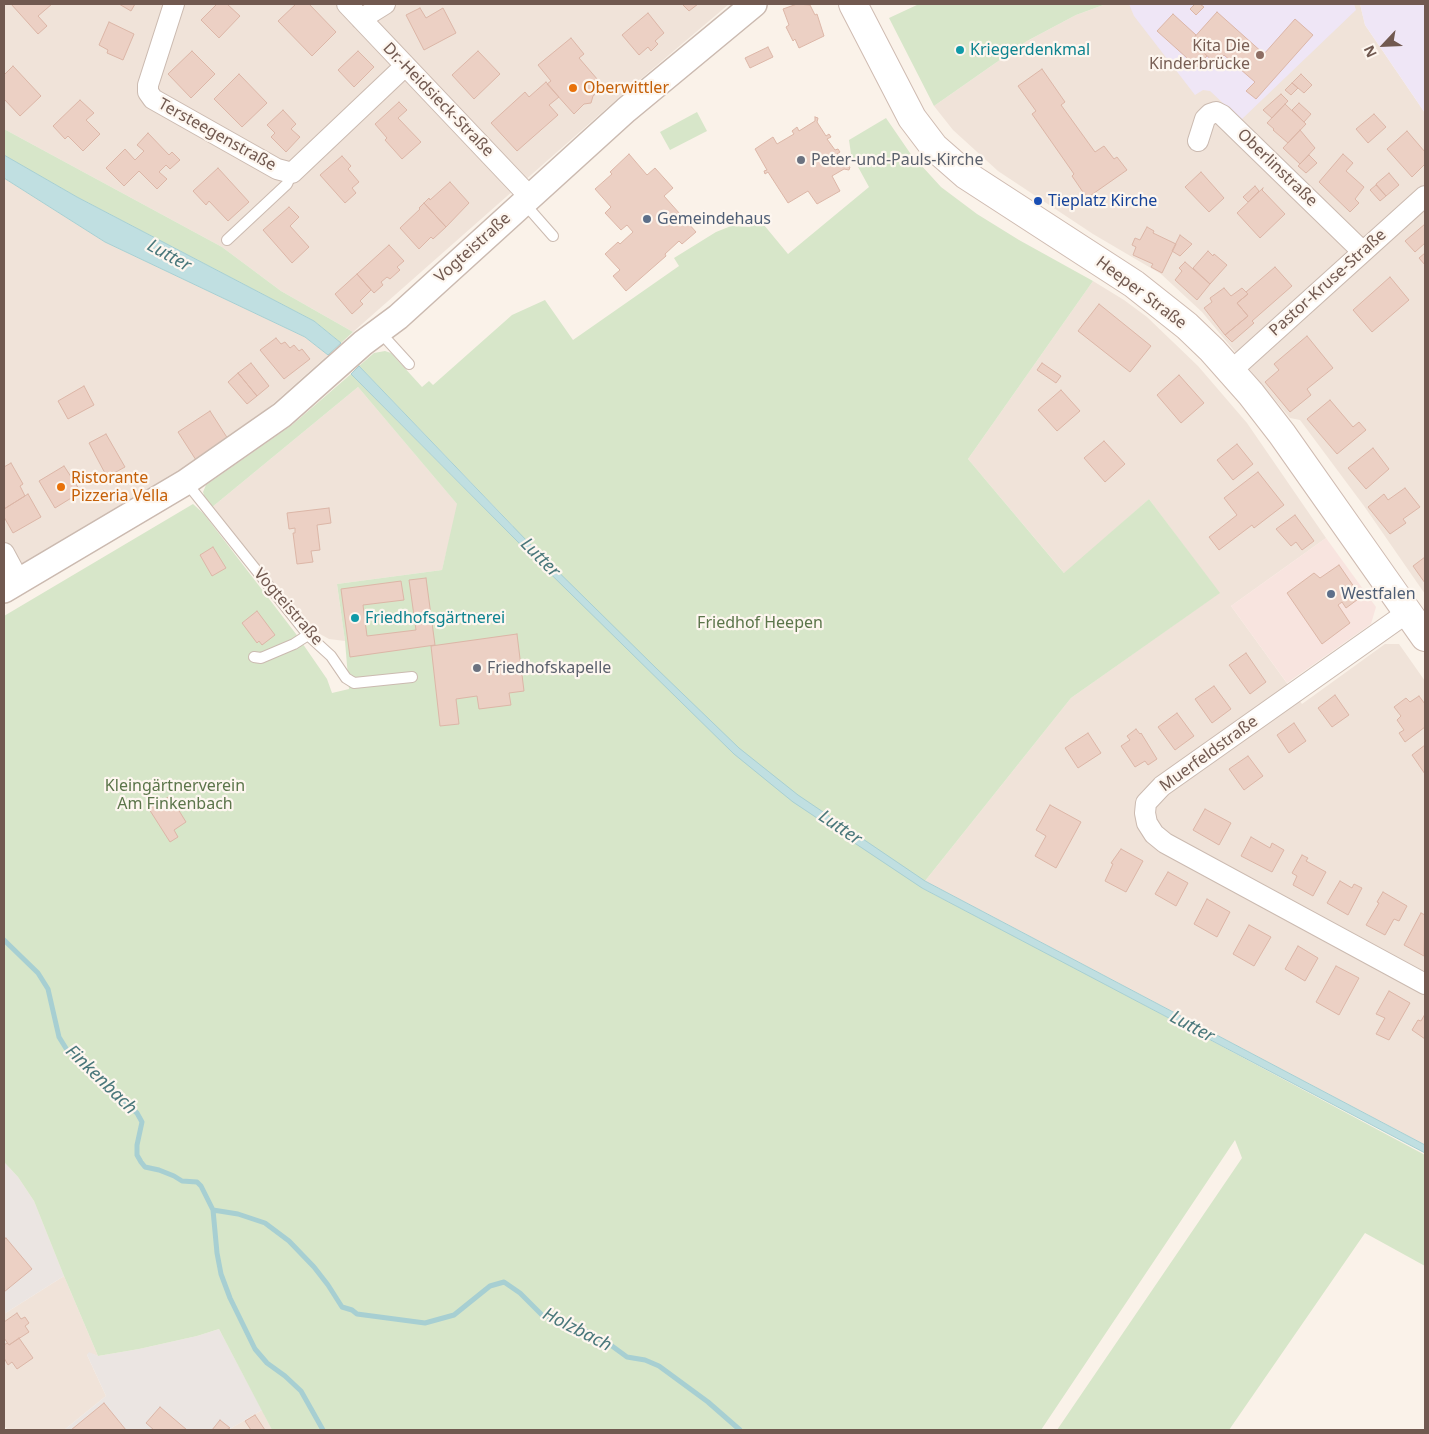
<!DOCTYPE html>
<meta charset="utf-8">
<style>
body{margin:0}
#map{position:relative;width:1429px;height:1434px;overflow:hidden;background:#faf2e9;font-family:"Noto Sans",sans-serif}
canvas{display:block}
.frame{position:absolute;inset:0;border:5px solid #715950;pointer-events:none}
.north{position:absolute;left:1359px;top:20px;width:50px;height:50px;-webkit-text-stroke:4px #fdf6ef;paint-order:stroke;rotate:245deg;font-size:14px;font-weight:700;line-height:20px;text-align:center;color:#715950}
.north::after{content:'';display:block;margin:auto;width:18px;height:22px;background:#715950;clip-path:polygon(50% 0,100% 100%,50% 72%,0 100%)}
</style>
<div id="map">
<canvas width="1429" height="1434"></canvas>
<div class="frame"></div>
<div class="north">N</div>
</div>
<script>
const g = document.querySelector('canvas').getContext('2d');
g.lineJoin = 'round';
function fill(path, color) { g.fillStyle = color; g.fill(path, 'evenodd'); }
const toPath = rows => new Path2D(rows.map(r => 'M' + r).join(''));
function trace(path, color, width, dash) { g.strokeStyle = color; g.lineWidth = width; g.lineCap = dash ? 'butt' : 'round'; g.setLineDash(dash || []); g.stroke(path); }
function drawText(font, color, halo, rows, align = 'center') {
  g.font = font + ' "Noto Sans",sans-serif'; g.lineWidth = 4.5; g.setLineDash([]); g.textBaseline = 'middle'; g.strokeStyle = halo; g.fillStyle = color; for (const [text, x, y, turn = 0] of rows) {
    g.save(); g.translate(x, y); g.rotate((+turn || 0) * Math.PI / 180); g.textAlign = isNaN(turn) ? turn : align; if (halo) g.strokeText(text, 0, 0); g.fillText(text, 0, 0); g.restore();
  }
}
const residential = toPath([
 [4,4,729,4,616,100,353,332,281,291,222,247,4,129],
 [1106,4,1360,4,1365,25,1425,113,1425,594,1364,506,1300,420,1290,418,1202,312,1161,274,1093,234,998,171,953,130,934,106,1027,41,1076,15],
 [4,178,105,242,305,337,328,355,266,410,228,440,129,502,4,574],
 [1093,281,1124,300,1147,317,1198,366,1247,423,1326,538,1231,606,1302,704,1385,644,1399,644,1425,681,1425,1145,925,881,1071,698,1219,593,1149,499,1065,574,968,459],
 [358,387,458,505,442,570,337,584,345,641,329,639,313,630,211,508],
 [64,1276,98,1356,89,1353,87,1355,106,1396,64,1430,8,1430,4,1426,4,1314],
 [262,1410,272,1430,228,1430]
]);
const commercial = toPath([
 [1326,538,1376,607,1371,624,1287,683,1231,606]
]);
const industrial = toPath([
 [4,1162,18,1177,34,1201,64,1276,4,1314],
 [219,1329,262,1410,228,1430,64,1430,106,1396,87,1355,89,1352,98,1356,139,1349,197,1336]
]);
const education = toPath([
 [1129,4,1354,4,1356,10,1241,120,1210,91,1203,90,1195,95,1134,16],
 [1360,4,1425,4,1425,113,1365,25]
]);
const green = toPath([
 [919,4,1106,4,1076,15,1027,41,934,106,889,18],
 [697,112,707,131,670,150,660,132],
 [886,118,910,153,941,187,977,214,1019,240,1093,281,968,459,1064,573,1149,499,1220,593,1071,698,925,881,922,888,1051,955,1425,1155,1425,1266,1365,1233,1229,1430,1057,1430,1242,1158,1235,1140,1041,1430,272,1430,219,1329,197,1336,139,1349,98,1356,64,1276,34,1201,18,1177,4,1162,4,616,193,504,204,514,296,634,327,679,332,693,349,689,345,641,337,584,442,570,457,504,358,387,211,508,205,499,203,492,206,485,292,425,351,374,511,535,513,526,359,366,374,353,385,351,391,353,422,387,429,381,433,385,512,315,545,300,573,340,679,266,674,258,716,232,731,226,750,227,759,219,788,254,869,187,851,154,849,140],
 [4,129,222,247,281,291,353,332,341,343,314,321,77,197,19,164,4,155]
]);
const water = toPath([
 [4,155,77,197,314,321,341,343,328,355,305,337,105,242,4,178,4,155],
 [359,366,527,541,656,668,739,748,798,795,925,881,1425,1145,1425,1153,922,888,793,802,734,754,515,539,351,374,359,366]
]);
const stream = toPath([
 [4,940,38,973,48,989,59,1037,67,1050,104,1077,121,1099,137,1113,142,1122,137,1145,137,1155,141,1162,145,1167,159,1170,174,1176,182,1181,197,1182,201,1186,213,1210,217,1253,221,1274,230,1298,255,1349,267,1363,285,1376,301,1391,323,1430],
 [213,1210,238,1214,265,1223,289,1241,314,1267,328,1285,342,1307,352,1310,357,1314,425,1323,454,1315,490,1286,504,1282,520,1293,542,1315,580,1328,612,1346,627,1357,645,1360,659,1366,708,1402,740,1430]
]);
const building = toPath([
 [11,4,52,4,38,16,47,26,38,34,11,4],
 [119,4,135,4,131,11,119,4],
 [217,4,227,4,240,16,219,38,201,20,217,4],
 [296,4,309,4,336,32,312,56,278,21,296,4],
 [682,4,698,4,689,11,682,4],
 [797,4,810,5,815,15,817,14,824,36,799,48,795,39,793,41,786,27,789,25,783,9,797,4],
 [1195,4,1200,4,1204,7,1196,15,1190,9,1195,4],
 [420,8,426,18,443,8,456,33,424,50,406,15,420,8],
 [1217,12,1264,54,1295,19,1313,35,1256,99,1246,91,1255,82,1224,55,1216,64,1191,41,1217,12],
 [648,13,664,33,655,41,658,44,651,51,648,47,639,55,622,35,648,13],
 [1173,14,1196,35,1191,41,1207,56,1197,67,1157,31,1173,14],
 [109,22,134,34,123,60,107,53,108,50,99,45,109,22],
 [571,38,584,54,579,58,604,87,593,96,591,103,584,104,574,114,547,84,551,81,538,65,571,38],
 [768,47,773,57,750,68,745,58,768,47],
 [192,51,215,74,191,98,168,74,192,51],
 [358,51,374,67,354,87,338,70,358,51],
 [478,51,500,74,474,99,452,75,478,51],
 [13,66,41,96,20,116,4,99,4,75,13,66],
 [1042,69,1065,102,1061,105,1095,152,1104,146,1114,159,1117,157,1127,170,1087,198,1072,176,1074,174,1032,114,1036,111,1018,86,1042,69],
 [239,74,267,103,242,127,214,99,239,74],
 [1301,74,1312,85,1304,93,1292,83,1301,74],
 [546,82,559,97,549,105,558,115,517,151,491,123,525,92,529,97,546,82],
 [1292,83,1298,88,1291,95,1285,90,1292,83],
 [1281,94,1288,101,1272,118,1263,110,1281,94],
 [80,100,94,113,86,120,100,134,83,151,68,136,65,139,53,126,80,100],
 [399,102,407,110,398,118,421,142,402,159,385,140,387,138,375,124,399,102],
 [1299,103,1311,114,1304,122,1292,110,1299,103],
 [1285,104,1306,124,1288,143,1273,130,1274,129,1267,123,1285,104],
 [283,110,296,124,291,129,300,137,286,152,271,137,275,133,267,125,283,110],
 [1374,114,1386,127,1368,143,1356,129,1374,114],
 [815,117,818,118,817,122,826,136,829,134,831,137,827,139,835,150,838,149,840,152,837,154,844,166,850,167,849,170,844,169,832,176,840,191,817,204,808,191,788,203,768,172,765,174,764,171,767,170,755,149,773,137,777,144,794,134,792,131,797,127,799,131,815,121,815,117],
 [1300,130,1315,148,1300,164,1283,148,1300,130],
 [1407,131,1425,152,1425,164,1412,177,1387,149,1407,131],
 [148,133,169,155,172,152,180,160,170,169,166,165,159,172,167,179,157,189,139,171,124,186,106,168,125,149,135,160,144,151,137,145,148,133],
 [629,154,647,175,655,168,673,188,664,196,696,232,682,244,679,241,665,254,666,256,626,291,613,276,620,270,605,254,618,242,620,244,633,232,627,225,621,230,605,213,611,207,595,189,612,174,610,172,629,154],
 [1343,154,1353,163,1346,171,1364,187,1355,199,1359,203,1350,212,1319,182,1343,154],
 [1309,155,1317,163,1306,173,1298,166,1309,155],
 [342,156,351,166,348,169,359,182,352,188,356,193,345,203,320,175,342,156],
 [218,168,249,202,228,221,209,201,206,205,193,191,218,168],
 [1201,172,1224,198,1209,212,1185,187,1201,172],
 [1389,173,1399,185,1386,196,1376,184,1389,173],
 [450,182,469,203,446,227,424,203,429,198,430,200,450,182],
 [1376,185,1386,196,1380,201,1370,190,1376,185],
 [1255,186,1259,191,1248,202,1243,197,1255,186],
 [1263,188,1262,190,1285,214,1260,238,1237,213,1263,188],
 [424,203,446,227,433,239,431,237,419,249,400,228,420,209,419,208,424,203],
 [289,207,299,217,290,226,309,247,292,263,263,230,289,207],
 [1425,224,1425,243,1415,252,1405,241,1425,224],
 [1147,227,1154,231,1153,233,1176,244,1162,273,1151,267,1153,264,1133,255,1136,247,1132,245,1135,238,1140,240,1147,227],
 [1180,235,1192,244,1180,256,1172,251,1180,235],
 [389,245,404,261,397,267,400,270,390,279,387,277,381,282,383,285,374,293,357,274,389,245],
 [1208,251,1213,256,1214,254,1227,265,1210,284,1193,268,1208,251],
 [1425,253,1425,265,1419,258,1425,253],
 [1185,262,1210,284,1197,300,1175,280,1182,271,1179,268,1185,262],
 [1275,267,1292,286,1252,321,1254,323,1232,342,1225,335,1248,316,1237,303,1248,294,1246,292,1275,267],
 [357,274,371,290,360,301,363,304,352,314,335,294,357,274],
 [1390,277,1409,300,1372,332,1353,310,1390,277],
 [1224,288,1231,296,1242,288,1248,294,1237,303,1248,316,1225,335,1204,308,1212,302,1210,298,1224,288],
 [1099,304,1151,346,1130,372,1078,331,1099,304],
 [1307,336,1333,368,1307,389,1311,395,1290,412,1265,382,1279,370,1274,364,1307,336],
 [276,338,281,344,285,342,290,348,294,345,299,351,302,349,310,359,284,379,260,350,276,338],
 [251,363,269,386,257,396,238,373,251,363],
 [1042,363,1061,376,1056,383,1037,370,1042,363],
 [238,373,257,396,247,404,228,382,238,373],
 [1179,375,1204,403,1181,423,1157,395,1179,375],
 [84,386,94,405,68,419,58,401,84,386],
 [1061,390,1080,411,1057,431,1038,410,1061,390],
 [1330,400,1353,427,1359,422,1366,430,1337,454,1307,419,1330,400],
 [210,411,228,439,196,460,178,432,210,411],
 [106,434,125,467,107,477,89,443,106,434],
 [1104,441,1125,464,1105,482,1084,458,1104,441],
 [1237,444,1253,464,1233,480,1217,460,1237,444],
 [1373,448,1389,469,1366,489,1348,468,1373,448],
 [11,463,23,484,20,486,25,496,4,509,4,467,11,463],
 [64,466,81,492,55,508,39,481,64,466],
 [1258,472,1284,505,1254,528,1252,525,1219,550,1209,537,1237,515,1224,498,1258,472],
 [1405,488,1420,507,1403,519,1406,523,1390,534,1368,507,1384,494,1388,500,1405,488],
 [28,494,41,517,13,533,4,517,4,509,28,494],
 [329,508,331,523,317,525,320,550,311,551,313,562,297,564,293,533,295,533,295,528,289,529,287,513,329,508],
 [1295,515,1314,541,1302,550,1296,542,1291,546,1276,529,1295,515],
 [213,547,226,568,212,576,200,555,213,547],
 [1425,557,1425,583,1413,566,1425,557],
 [1339,565,1361,597,1346,608,1342,602,1338,605,1350,623,1322,644,1287,593,1314,573,1320,578,1339,565],
 [426,578,435,645,350,657,341,589,401,581,404,600,363,605,367,636,416,630,409,580,426,578],
 [257,611,275,635,262,645,259,641,257,643,242,623,257,611],
 [517,634,524,691,509,693,511,705,479,709,477,696,456,699,459,724,440,726,431,646,517,634],
 [1246,653,1266,682,1250,694,1229,665,1246,653],
 [1214,686,1231,709,1212,723,1195,699,1214,686],
 [1335,695,1349,715,1332,727,1318,708,1335,695],
 [1419,696,1425,704,1425,727,1405,742,1399,733,1404,730,1397,720,1401,716,1394,707,1406,698,1410,702,1419,696],
 [1177,713,1194,736,1175,750,1158,727,1177,713],
 [1294,723,1306,741,1289,753,1277,735,1294,723],
 [1136,729,1140,734,1141,733,1157,759,1148,765,1145,761,1135,767,1121,746,1130,740,1127,736,1136,729],
 [1088,733,1101,753,1078,768,1065,748,1088,733],
 [1425,745,1425,774,1412,755,1425,745],
 [1248,756,1263,776,1244,790,1229,769,1248,756],
 [170,796,186,822,174,830,178,837,170,842,149,809,170,796],
 [1050,805,1081,822,1056,868,1035,856,1046,836,1036,830,1050,805],
 [1205,809,1231,823,1219,845,1193,830,1205,809],
 [1251,837,1270,848,1272,843,1284,850,1272,872,1241,856,1251,837],
 [1121,849,1143,861,1126,892,1105,881,1113,864,1111,863,1121,849],
 [1302,855,1308,858,1306,861,1326,872,1313,896,1293,885,1297,876,1292,873,1302,855],
 [1168,872,1188,883,1176,906,1155,894,1168,872],
 [1340,881,1352,888,1354,884,1362,888,1348,915,1327,903,1340,881],
 [1383,892,1407,906,1399,921,1394,919,1385,935,1366,925,1379,903,1377,902,1383,892],
 [1207,899,1230,912,1217,937,1194,924,1207,899],
 [1421,913,1425,915,1424,956,1404,945,1421,913],
 [1249,925,1271,937,1254,966,1233,954,1249,925],
 [1298,946,1318,958,1305,981,1285,969,1298,946],
 [1336,966,1359,978,1339,1015,1316,1002,1336,966],
 [1389,991,1410,1003,1389,1040,1376,1034,1385,1018,1376,1014,1389,991],
 [1425,1014,1425,1039,1412,1030,1418,1020,1421,1021,1425,1014],
 [6,1238,32,1269,4,1292,4,1239,6,1238],
 [17,1313,21,1319,25,1317,29,1323,25,1326,29,1332,9,1345,4,1338,4,1322,17,1313],
 [19,1338,33,1358,17,1369,12,1362,8,1365,4,1358,4,1345,7,1343,9,1345,19,1338],
 [104,1403,126,1430,71,1430,104,1403],
 [160,1407,187,1430,154,1430,146,1423,160,1407],
 [255,1415,265,1430,251,1430,245,1421,255,1415],
 [220,1420,230,1428,226,1430,212,1430,220,1420]
]);
const service = toPath([
 [524,203,553,236],
 [227,240,287,184,292,173],
 [379,331,409,364],
 [186,482,308,635,331,656,346,678,354,683,412,677],
 [254,657,261,658,294,644,308,635]
]);
const minor = toPath([
 [174,4,148,85,148,92,153,99,277,169,292,173,405,66],
 [347,4,530,197],
 [361,19,385,4],
 [1198,141,1205,119,1210,114,1216,112,1222,115,1363,252],
 [1231,371,1425,196],
 [4,553,19,581],
 [1408,612,1162,786,1146,803,1145,813,1147,823,1154,834,1165,843,1425,984]
]);
const tertiary = toPath([
 [4,590,186,482,282,415,363,343,398,317,626,110,754,4]
]);
const secondary = toPath([
 [853,4,912,118,934,147,966,175,1134,284,1187,326,1212,350,1251,394,1282,434,1425,637]
]);
const markers = [
 [960,50,5,"#0f9aa8"],
 [1260,55,5,"#8d6e63"],
 [573,88,5,"#e8710a"],
 [801,160,5,"#6b7280"],
 [1038,201,5,"#1a4fb4"],
 [647,219,5,"#5c6f8a"],
 [61,487,5,"#e8710a"],
 [1331,594,5,"#5c6f8a"],
 [355,618,5,"#0f9aa8"],
 [477,668,5,"#6b7280"]
];
const educationNames = [
 ["Kita Die",1250,46],
 ["Kinderbrücke",1250,64]
];
const cultureNames = [
 ["Kriegerdenkmal",970,50],
 ["Friedhofsgärtnerei",365,618]
];
const foodNames = [
 ["Oberwittler",583,88],
 ["Ristorante",71,478],
 ["Pizzeria Vella",71,496]
];
const streetNames = [
 ["Dr.-Heidsieck-Straße",438,100,46],
 ["Tersteegenstraße",217,135,29],
 ["Oberlinstraße",1277,168,44],
 ["Vogteistraße",473,248,-42],
 ["Pastor-Kruse-Straße",1328,283,-42],
 ["Heeper Straße",1141,293,37],
 ["Vogteistraße",288,607,49],
 ["Muerfeldstraße",1209,754,-36]
];
const worshipNames = [
 ["Peter-und-Pauls-Kirche",811,160],
 ["Friedhofskapelle",487,668]
];
const transitNames = [
 ["Tieplatz Kirche",1048,201]
];
const serviceNames = [
 ["Gemeindehaus",657,219],
 ["Westfalen",1341,594]
];
const parkNames = [
 ["Friedhof Heepen",760,623],
 ["Kleingärtnerverein",175,786],
 ["Am Finkenbach",175,804]
];
const waterNames = [
 ["Lutter",169,256,29],
 ["Lutter",540,558,45],
 ["Lutter",840,828,34],
 ["Lutter",1192,1027,28],
 ["Finkenbach",101,1080,44],
 ["Holzbach",577,1330,27]
];
fill(residential, '#f0e3d9');
fill(commercial, '#f8e4df');
fill(industrial, '#ebe5e2');
fill(education, '#efe6f6');
fill(green, '#d7e6c9');
fill(water, '#c0dfe1');
trace(water, '#a7cfd2', 1);
trace(stream, '#a7cfd2', 5);
fill(building, '#ecd0c4');
trace(building, '#dcb6a7', 1);
trace(service, '#cbbab0', 12);
trace(minor, '#cbbab0', 22);
trace(tertiary, '#cbbab0', 28);
trace(secondary, '#cfbbb1', 30);
trace(service, '#fff', 10);
trace(minor, '#fff', 20);
trace(tertiary, '#fff', 25);
trace(secondary, '#fff', 28);
for (const [x, y, r, color] of markers) { const dot = new Path2D(); dot.arc(x, y, r, 0, 2 * Math.PI); g.fillStyle = color; g.fill(dot); trace(dot, '#fdf6ef', 2); }
drawText('16px', '#785e54', '#fdf6ef', educationNames, 'right');
drawText('16px', '#0d838f', '#fdf6ef', cultureNames, 'left');
drawText('16px', '#c56008', '#fdf6ef', foodNames, 'left');
drawText('16px', '#715950', '#fdf6ef', streetNames);
drawText('16px', '#5b616d', '#fdf6ef', worshipNames, 'left');
drawText('16px', '#164399', '#fdf6ef', transitNames, 'left');
drawText('16px', '#4e5e75', '#fdf6ef', serviceNames, 'left');
drawText('16px', '#5b754a', '#fdf6ef', parkNames);
drawText('italic 18px', '#49777b', '#fdf6ef', waterNames);
</script>
